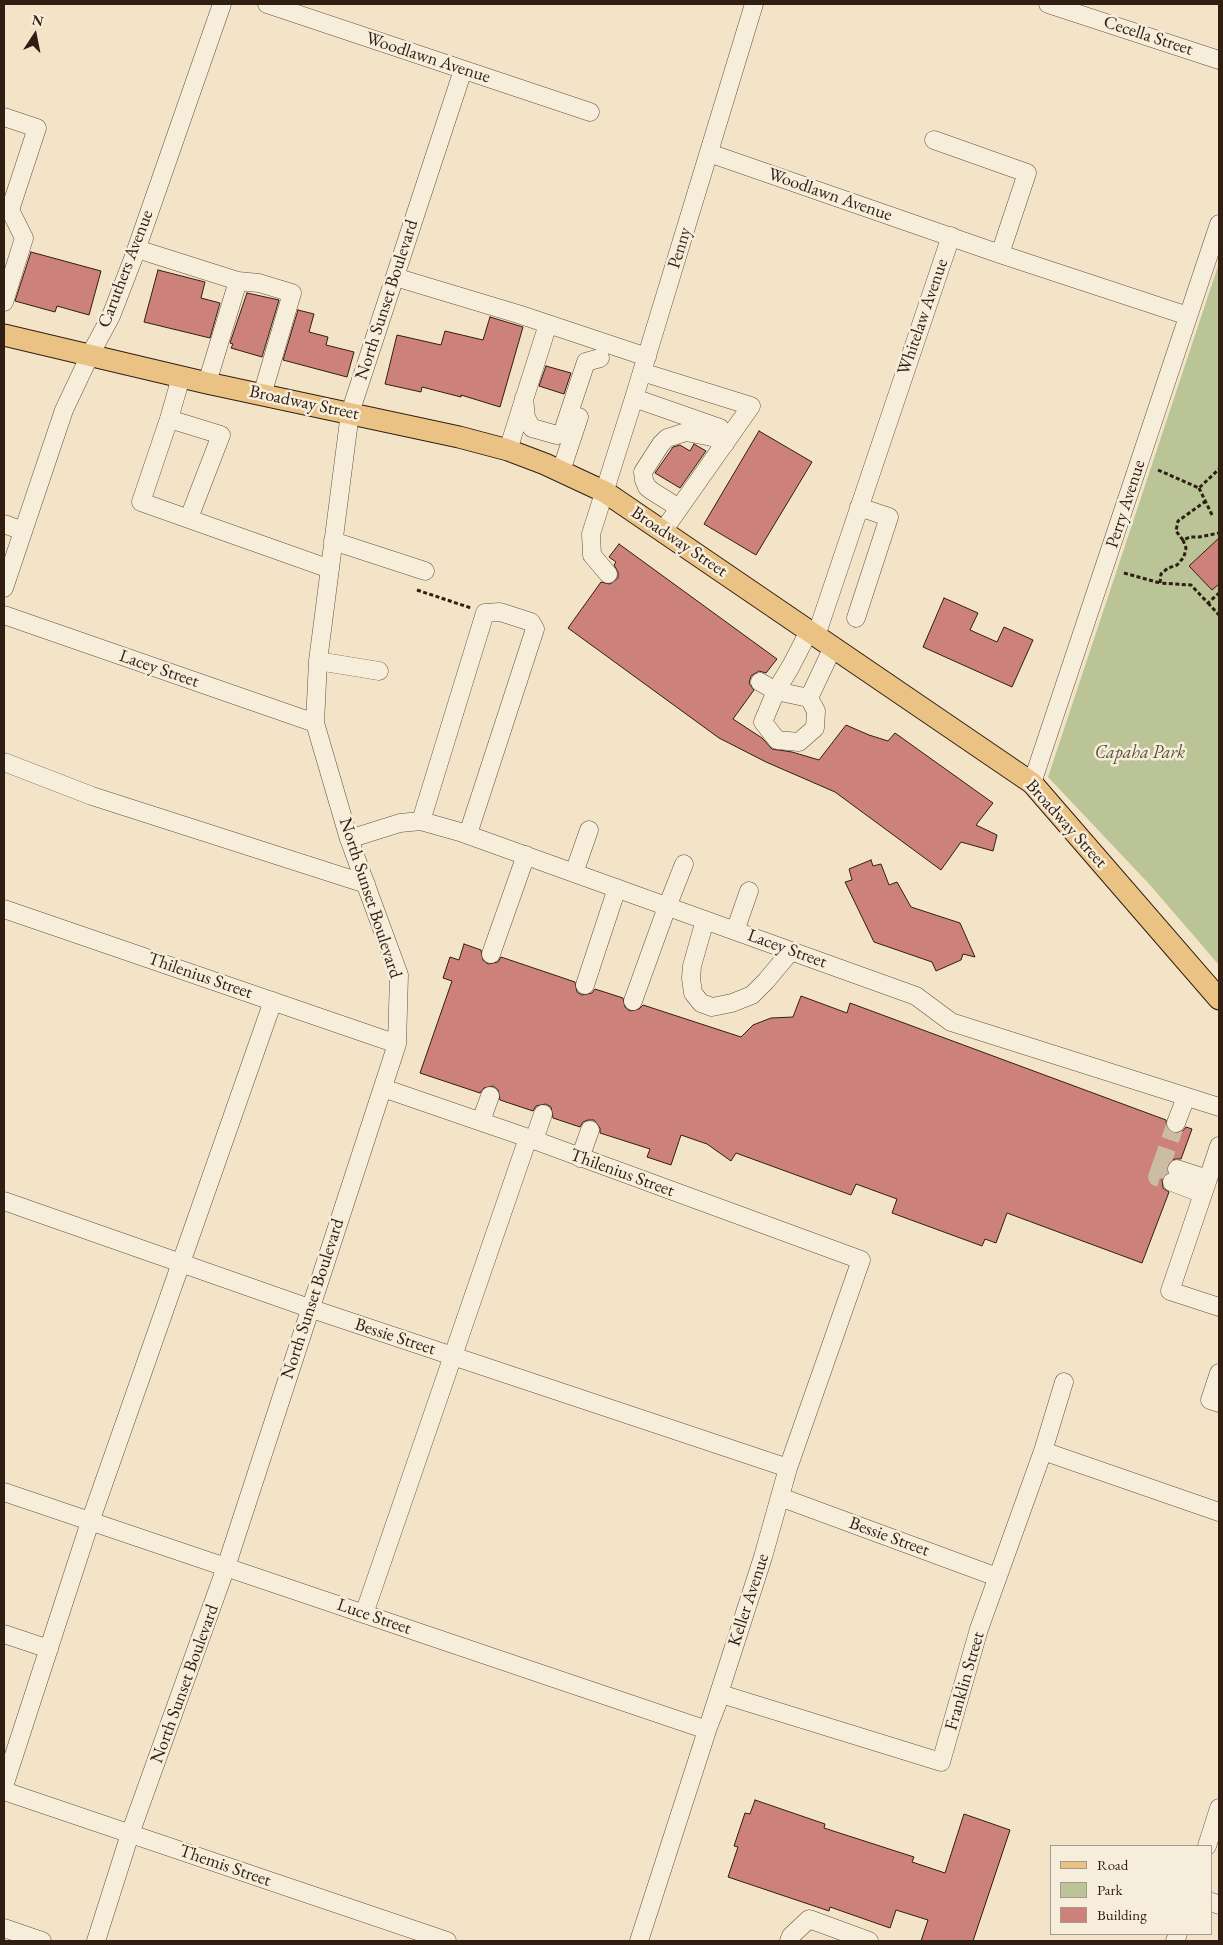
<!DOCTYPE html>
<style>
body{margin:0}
#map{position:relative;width:1223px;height:1945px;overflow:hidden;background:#f3e4c7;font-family:"EB Garamond",serif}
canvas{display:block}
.frame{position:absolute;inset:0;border:5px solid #301e13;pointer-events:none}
.legend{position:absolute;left:1050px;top:1845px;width:162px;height:90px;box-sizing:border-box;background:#f7eddb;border:1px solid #a79a8b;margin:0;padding:6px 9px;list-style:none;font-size:15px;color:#301e13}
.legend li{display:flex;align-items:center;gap:10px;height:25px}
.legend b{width:25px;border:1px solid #a79a8b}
.north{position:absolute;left:10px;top:10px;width:50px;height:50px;-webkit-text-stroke:4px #f7eddb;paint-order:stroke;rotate:11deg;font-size:14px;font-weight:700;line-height:20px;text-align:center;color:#301e13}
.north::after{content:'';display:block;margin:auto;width:18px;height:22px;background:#301e13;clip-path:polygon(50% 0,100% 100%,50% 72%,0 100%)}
</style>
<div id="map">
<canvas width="1223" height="1945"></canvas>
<div class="frame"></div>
<ul class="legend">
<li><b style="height:6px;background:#eac284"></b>Road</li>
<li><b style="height:14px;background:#bac496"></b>Park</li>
<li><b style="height:14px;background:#cc817a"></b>Building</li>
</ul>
<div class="north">N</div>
</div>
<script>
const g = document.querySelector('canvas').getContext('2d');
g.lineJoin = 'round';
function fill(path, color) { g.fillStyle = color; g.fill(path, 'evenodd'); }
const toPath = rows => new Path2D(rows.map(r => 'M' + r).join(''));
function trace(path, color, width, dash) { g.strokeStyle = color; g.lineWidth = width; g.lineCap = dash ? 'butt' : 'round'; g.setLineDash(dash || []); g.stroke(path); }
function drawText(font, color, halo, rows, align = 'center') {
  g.font = font + ' "EB Garamond",serif'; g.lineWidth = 5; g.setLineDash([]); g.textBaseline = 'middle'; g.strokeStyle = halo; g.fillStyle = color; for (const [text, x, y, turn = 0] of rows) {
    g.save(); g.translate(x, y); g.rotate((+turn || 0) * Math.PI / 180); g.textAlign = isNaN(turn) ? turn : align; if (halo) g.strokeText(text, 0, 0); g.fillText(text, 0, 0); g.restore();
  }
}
const green = toPath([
 [1219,263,1219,965,1150,885,1048,777]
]);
const building = toPath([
 [31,252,101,271,89,315,57,306,55,312,15,301,31,252],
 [158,270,205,282,201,298,220,303,210,338,144,322,158,270],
 [247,293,279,300,262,357,231,348,233,344,230,343,247,293],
 [298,310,314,314,309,332,328,337,326,345,354,352,347,377,283,360,298,310],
 [490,317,523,327,500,407,461,395,461,397,422,387,421,392,385,384,397,335,441,345,445,331,483,340,490,317],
 [546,366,571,373,564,394,539,386,546,366],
 [759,431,812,462,756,555,704,524,759,431],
 [694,444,706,451,680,488,655,473,673,447,680,445,690,451,694,444],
 [1219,538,1219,584,1212,590,1189,566,1219,538],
 [619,544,777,659,766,673,759,671,751,676,749,683,754,690,733,719,762,738,772,749,792,752,819,760,846,725,869,735,888,741,895,733,993,803,976,825,997,835,993,851,961,842,941,870,835,792,766,762,719,738,568,628,601,582,610,584,618,578,618,572,614,565,616,562,609,557,619,544],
 [944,598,978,613,970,630,997,642,1004,627,1033,640,1012,687,923,647,944,598],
 [871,860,873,866,881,864,889,885,897,882,911,907,960,923,975,957,963,954,961,960,936,971,932,962,874,942,845,882,852,880,849,869,871,860],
 [464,944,481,950,483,960,488,964,498,962,501,957,575,982,577,992,582,995,592,993,595,989,623,998,625,1007,630,1011,639,1009,643,1005,741,1037,753,1025,771,1018,793,1017,801,996,847,1013,850,1003,1166,1120,1167,1129,1173,1133,1182,1132,1186,1127,1192,1129,1181,1159,1175,1159,1170,1161,1167,1166,1167,1173,1162,1179,1163,1188,1169,1192,1142,1263,1007,1213,996,1243,985,1239,982,1246,892,1213,897,1199,856,1184,851,1195,736,1153,731,1161,707,1144,681,1135,671,1165,647,1157,650,1149,600,1133,600,1128,594,1120,588,1120,583,1122,580,1127,553,1118,551,1107,546,1104,536,1106,533,1111,500,1100,498,1090,493,1086,484,1088,480,1093,420,1073,452,981,443,978,450,957,459,960,464,944],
 [755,1800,825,1824,824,1828,914,1857,912,1862,945,1873,964,1814,1010,1830,973,1941,921,1941,928,1920,896,1910,890,1928,830,1907,829,1911,728,1877,738,1847,734,1846,745,1813,750,1814,755,1800]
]);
const minorTunnel = toPath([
 [1176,1123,1162,1163,1177,1169],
 [1162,1163,1157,1177,1172,1182]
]);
const path = toPath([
 [1158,470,1199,488,1219,469],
 [1199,488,1213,517],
 [1206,501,1178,521,1176,531,1183,540,1190,537,1199,537,1219,533],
 [1183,540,1186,548,1184,557,1177,565,1168,568,1161,574,1160,583,1191,585,1208,603,1219,593],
 [1124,573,1160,583],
 [417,590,471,608],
 [1208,603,1219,615]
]);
const minor = toPath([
 [267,4,590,112],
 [1048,4,1219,60],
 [4,117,37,128,10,210,24,238,4,302],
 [934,140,1027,173,1000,254],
 [709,153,1000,254,1188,316],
 [137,249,238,281,207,383],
 [395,277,518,314,647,357],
 [238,281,259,283,292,293,262,395],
 [642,372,751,406,663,531],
 [181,377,169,419,141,502,330,569],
 [524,398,526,418,532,428,557,435,563,431,586,362,600,358],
 [634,398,720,428],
 [169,419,221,435,189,518],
 [508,450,548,324],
 [561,471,579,417],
 [679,508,652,491,647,487,644,480,643,472,661,444,667,438,686,432,712,437,725,444],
 [4,524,23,531],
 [333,541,425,571],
 [608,574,592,555,591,534,634,398,754,4],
 [4,588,64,410,90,355,111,316,133,259,222,4],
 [4,615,315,723],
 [856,618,889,517,859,507],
 [816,636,951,236],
 [318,661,379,671],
 [760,682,776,691,809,698,816,711,815,728,799,742,777,740,763,722,776,691,791,666,809,631],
 [809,698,833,647],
 [4,762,92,796,366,884],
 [1032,783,1219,224],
 [421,821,485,613,500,612,531,622,535,629,468,834],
 [349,839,400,823,421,821,460,832,916,996,951,1022,1219,1107],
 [574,873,589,830],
 [4,909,397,1044],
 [705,920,692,966,691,978,693,993,701,1003,712,1007,732,1003,752,995,766,981,791,951],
 [735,931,749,891],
 [491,954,526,855],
 [585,985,617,888],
 [633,1001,667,907,684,864],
 [383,1088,534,1140,861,1260,788,1468,763,1557,639,1941],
 [481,1121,490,1096],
 [1176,1123,1186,1097],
 [534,1140,543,1114],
 [580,1158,590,1130],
 [1177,1169,1208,1179,1170,1291,1219,1307],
 [1208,1179,1219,1146],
 [1172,1182,1203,1194],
 [4,1201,309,1308,788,1468],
 [1219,1373,1210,1400,1219,1403],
 [1043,1451,1219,1512],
 [4,1492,707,1730,721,1694,941,1762,979,1629,1043,1451,1064,1382],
 [780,1497,997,1577],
 [364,1614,528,1138],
 [4,1634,49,1649],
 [4,1786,90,1522,273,1001],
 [4,1791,447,1941],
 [1207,1846,1219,1808],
 [1212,1902,1219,1905],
 [4,1928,42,1941],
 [96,1941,130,1834,226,1567,397,1044,399,975,349,839,315,723,318,661,350,413,463,70],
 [789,1941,791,1936,809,1919,869,1941],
 [1175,1941,1178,1934]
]);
const major = toPath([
 [4,335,207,383,459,437,508,450,545,464,605,492,1032,783,1219,999]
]);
const streetNames = [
 ["Cecella Street",1148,36,18],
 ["Woodlawn Avenue",428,58,18],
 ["Woodlawn Avenue",830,195,19],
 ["Penny",680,248,-73],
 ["Caruthers Avenue",126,269,-69],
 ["North Sunset Boulevard",387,300,-72],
 ["Whitelaw Avenue",923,317,-71],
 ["Broadway Street",304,403,12],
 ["Perry Avenue",1126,504,-72],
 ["Broadway Street",679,542,34],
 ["Lacey Street",159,669,19],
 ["Broadway Street",1066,824,48],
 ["North Sunset Boulevard",370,898,72],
 ["Lacey Street",787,949,20],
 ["Thilenius Street",200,976,19],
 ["Thilenius Street",622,1173,20],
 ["North Sunset Boulevard",313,1299,-72],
 ["Bessie Street",395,1337,18],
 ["Bessie Street",889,1537,20],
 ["Keller Avenue",749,1600,-72],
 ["Luce Street",374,1617,19],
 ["Franklin Street",965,1681,-74],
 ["North Sunset Boulevard",185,1684,-70],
 ["Themis Street",225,1866,19]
];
const parkNames = [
 ["Capaha Park",1140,753]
];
fill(green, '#bac496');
fill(building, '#cc817a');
trace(building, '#301e13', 1);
trace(minorTunnel, '#ccbca3', 18, [18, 9]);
trace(minor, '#615040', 19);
trace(major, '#301e13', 23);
trace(path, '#301e13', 3, [4, 2.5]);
trace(minor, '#f7eddb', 18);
trace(major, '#eac284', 21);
drawText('18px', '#301e13', '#f7eddb', streetNames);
drawText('italic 18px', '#59503a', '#f7eddb', parkNames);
</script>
